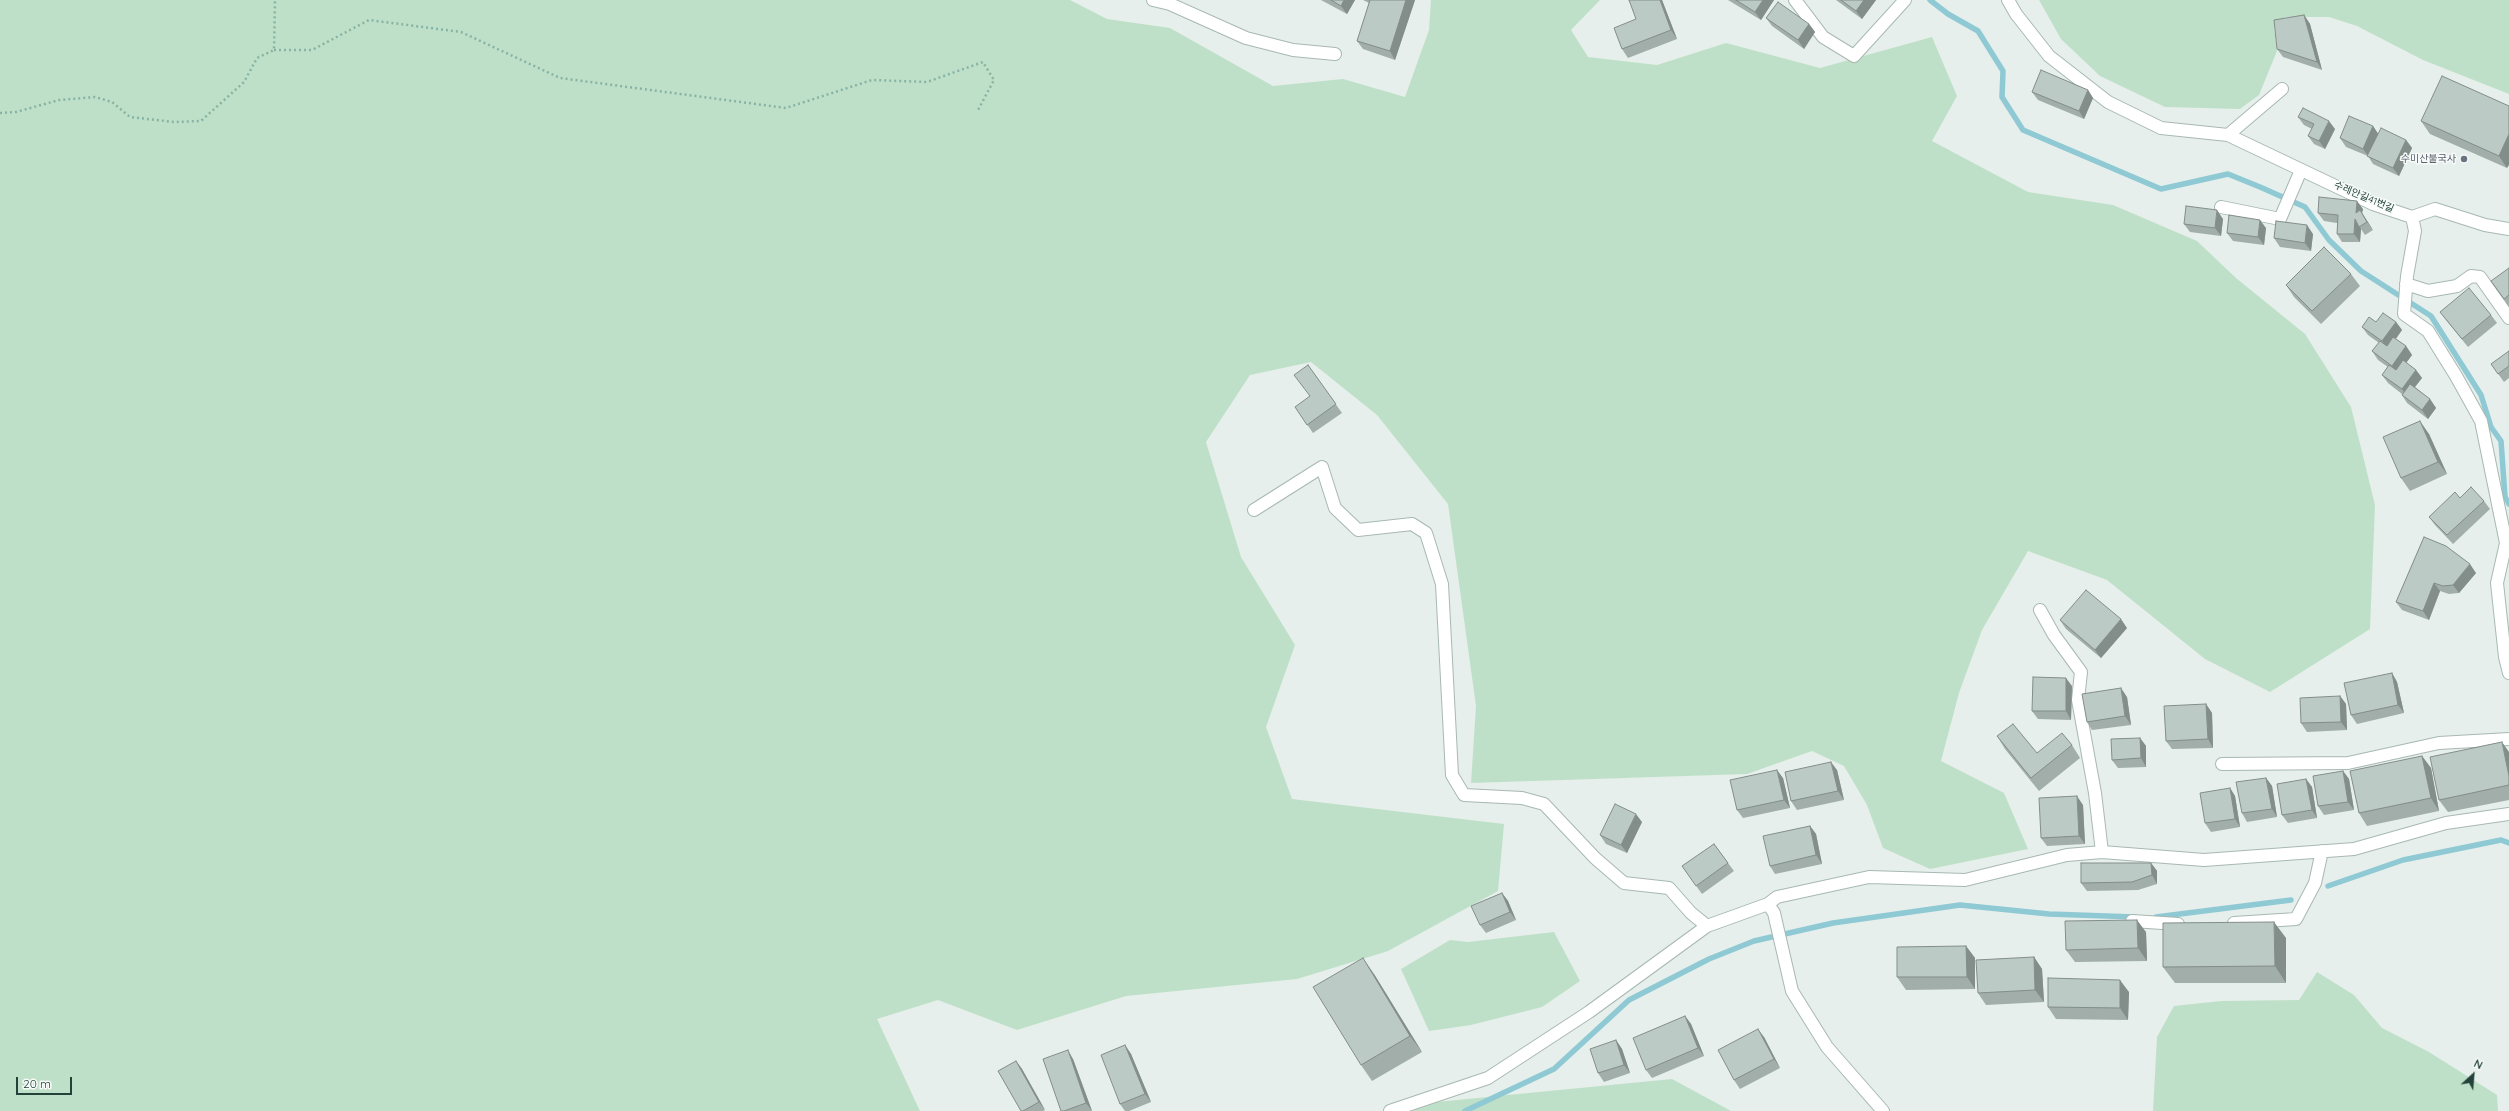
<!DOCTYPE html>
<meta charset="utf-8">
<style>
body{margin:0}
#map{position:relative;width:2509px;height:1111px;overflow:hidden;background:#e6efeb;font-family:Quicksand,sans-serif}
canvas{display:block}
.north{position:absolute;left:2453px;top:1055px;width:40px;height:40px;-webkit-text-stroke:3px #f7fbf9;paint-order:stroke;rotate:26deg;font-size:11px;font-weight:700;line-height:16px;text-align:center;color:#24423a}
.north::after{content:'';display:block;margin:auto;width:14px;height:18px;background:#24423a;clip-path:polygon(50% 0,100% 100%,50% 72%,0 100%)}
.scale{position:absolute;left:16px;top:1077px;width:56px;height:18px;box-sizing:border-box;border:2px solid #24423a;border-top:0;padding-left:5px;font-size:12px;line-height:14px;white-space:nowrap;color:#24423a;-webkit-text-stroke:3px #f7fbf9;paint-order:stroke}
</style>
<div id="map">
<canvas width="2509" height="1111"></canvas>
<div class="north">N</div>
<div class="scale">20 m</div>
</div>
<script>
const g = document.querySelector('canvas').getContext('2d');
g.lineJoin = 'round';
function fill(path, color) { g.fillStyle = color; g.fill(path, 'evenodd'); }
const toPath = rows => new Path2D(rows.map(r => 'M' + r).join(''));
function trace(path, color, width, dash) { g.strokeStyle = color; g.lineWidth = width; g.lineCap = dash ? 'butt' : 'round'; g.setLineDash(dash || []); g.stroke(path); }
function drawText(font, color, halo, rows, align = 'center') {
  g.font = font + ' Quicksand,"Noto Sans KR",sans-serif'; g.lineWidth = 3; g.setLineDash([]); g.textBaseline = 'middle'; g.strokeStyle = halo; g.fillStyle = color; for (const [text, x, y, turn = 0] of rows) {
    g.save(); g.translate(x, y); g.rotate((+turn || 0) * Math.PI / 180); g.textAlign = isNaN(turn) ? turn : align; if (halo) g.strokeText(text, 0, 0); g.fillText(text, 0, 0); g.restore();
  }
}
const green = toPath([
 [0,0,1070,0,1107,19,1170,28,1273,86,1343,79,1405,97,1429,30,1431,0,1600,0,1571,30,1588,57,1657,65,1726,43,1820,68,1932,37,1957,96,1932,141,2028,192,2113,205,2197,241,2236,278,2305,334,2351,407,2375,505,2370,629,2270,692,2205,659,2107,580,2028,551,1982,630,1959,693,1941,761,2004,793,2028,849,1930,869,1883,848,1867,805,1844,766,1812,751,1747,774,1471,783,1476,706,1448,504,1377,415,1311,362,1250,375,1206,442,1241,557,1295,645,1266,727,1292,799,1504,824,1498,891,1388,951,1297,979,1126,996,1017,1030,938,1000,877,1019,920,1111,0,1111],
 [2039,0,2509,0,2509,94,2423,60,2357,26,2329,17,2286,17,2274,26,2277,51,2259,95,2240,109,2165,107,2100,76,2061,39],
 [1554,932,1580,981,1542,1007,1471,1025,1429,1031,1401,969,1450,940,1468,942],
 [2317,972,2354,995,2382,1028,2429,1052,2497,1095,2498,1111,2153,1111,2157,1037,2174,1006,2221,1001,2299,1000],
 [1672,1079,1731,1111,1413,1111,1426,1103]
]);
const stream = toPath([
 [1930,0,1948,14,1978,31,2003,71,2002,97,2023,130,2161,189,2228,174,2260,187,2305,207,2329,240,2361,271,2431,316,2481,395,2491,427,2501,441,2505,497,2509,504],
 [2328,886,2403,860,2501,840,2509,843],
 [2156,917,2291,900],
 [1465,1111,1554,1069,1629,1000,1709,959,1754,941,1833,923,1960,905,2049,914,2135,917]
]);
const path = toPath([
 [274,50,312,50,369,20,461,32,560,78,786,108,872,80,927,82,983,62,994,80,977,112],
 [0,113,16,112,59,100,95,97,112,102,130,117,174,122,201,121,244,82,257,58,274,50,275,0]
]);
const minor = toPath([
 [1153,0,1170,4,1246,38,1293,50,1335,54],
 [1795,0,1823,37,1854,56,1905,0],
 [2008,0,2016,14,2049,56,2108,102,2161,128,2228,135,2373,204,2412,217,2415,231,2407,276,2404,314,2428,331,2456,376,2481,421,2506,543,2497,583,2505,657,2509,673],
 [2228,135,2282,89],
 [2221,207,2280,219,2301,170],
 [2412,217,2435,209,2485,225,2509,229],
 [2406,284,2428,291,2457,286,2471,276,2480,277,2509,318],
 [1254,510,1322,467,1335,508,1358,530,1412,524,1426,533,1442,584,1452,775,1464,795,1522,798,1544,804,1595,858,1624,883,1669,888,1691,913,1707,926],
 [2040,610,2054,635,2081,672,2078,700,2095,793,2102,852],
 [2222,764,2348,763,2439,743,2509,739],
 [1768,904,1774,913,1792,991,1827,1047,1883,1111],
 [2132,921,2178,924],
 [2234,923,2296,919,2315,883,2322,851],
 [1390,1111,1488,1078,1589,1012,1707,926,1768,904,1777,897,1869,877,1965,880,2067,855,2102,852,2204,860,2354,849,2446,823,2509,814]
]);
const wall = toPath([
 [1321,0,1355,0,1347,14],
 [1363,0,1415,0,1395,60,1363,49,1357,41,1369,3],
 [1662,0,1677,39,1628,58,1622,49,1636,19],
 [1728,0,1774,0,1761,20],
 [1836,0,1876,0,1862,19],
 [2304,15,2310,24,2322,70,2283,57,2277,49],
 [1766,18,1809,24,1815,32,1804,49,1772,26],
 [2088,90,2093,98,2084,119,2038,100,2032,92],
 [2509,106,2507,168,2430,134,2421,121],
 [2298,117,2335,129,2325,149,2314,144,2308,136,2312,129,2304,125],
 [2373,126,2378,134,2406,140,2412,148,2399,176,2373,164,2368,156,2346,147,2340,138],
 [2363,209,2362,213,2373,230,2365,235,2361,229,2360,242,2342,242,2337,234,2337,223,2324,221,2318,213],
 [2223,219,2221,236,2190,232,2184,224],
 [2266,228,2264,245,2233,241,2227,233],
 [2313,234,2311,251,2280,247,2274,238],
 [2509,268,2509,307,2497,289],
 [2351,274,2360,286,2321,324,2294,297,2286,285],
 [2440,312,2491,315,2497,323,2468,347,2446,320],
 [2396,322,2402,330,2396,339,2406,346,2412,355,2406,363,2416,370,2422,378,2415,387,2430,399,2436,408,2428,419,2407,403,2402,395,2402,394,2388,383,2382,375,2388,367,2378,360,2372,351,2379,343,2368,335,2362,327],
 [2509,351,2509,378,2504,382,2491,364],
 [1308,365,1342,413,1313,433,1295,407,1309,397],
 [2429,434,2447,474,2410,491,2401,478],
 [2460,498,2484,501,2490,509,2453,544,2435,525,2429,517],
 [2424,537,2476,573,2459,593,2449,594,2440,591,2429,620,2402,610,2396,602],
 [2060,620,2127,628,2101,658,2066,629],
 [2392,673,2397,682,2404,713,2357,724,2351,715],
 [2072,686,2071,720,2038,719,2032,711],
 [2340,696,2346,704,2347,730,2307,732,2301,723],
 [2127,697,2131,725,2092,730,2087,722],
 [2206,704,2212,713,2213,748,2172,749,2166,741],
 [1997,736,2037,753,2072,745,2080,758,2039,791,2005,749],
 [2140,738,2146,746,2146,767,2118,768,2112,760],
 [2509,752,2509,800,2448,812,2439,800],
 [2422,756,2431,768,2439,811,2367,826,2359,813],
 [1837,770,1844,800,1797,810,1791,801],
 [2343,771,2349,779,2354,810,2324,815,2318,806],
 [1783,778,1790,808,1743,818,1737,810],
 [2266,778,2272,786,2277,817,2247,822,2242,813],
 [2306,779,2312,787,2317,818,2288,823,2282,815],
 [2230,788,2235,796,2240,827,2211,832,2205,823],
 [2083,805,2085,844,2047,846,2041,838],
 [1642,822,1627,853,1606,844,1600,835],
 [1810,826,1816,834,1822,864,1775,874,1770,866],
 [1714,844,1734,871,1702,894,1682,866],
 [2151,863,2157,871,2157,884,2138,890,2087,891,2081,883],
 [1502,893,1508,901,1516,920,1486,933,1480,925],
 [2146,932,2147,961,2075,962,2066,950],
 [2286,938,2286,983,2175,983,2163,967],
 [1966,946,1975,958,1975,989,1906,990,1897,977],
 [2034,957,2042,969,2044,1002,1986,1005,1978,993],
 [1374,974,1422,1052,1372,1081,1361,1065],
 [2129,992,2128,1020,2056,1019,2048,1007],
 [1685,1016,1691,1024,1704,1056,1652,1078,1646,1070],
 [1764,1037,1780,1068,1740,1089,1734,1080],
 [1616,1040,1622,1049,1630,1073,1604,1082,1598,1073],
 [1125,1045,1131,1054,1151,1102,1129,1111,1125,1111,1120,1104],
 [1073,1059,1092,1111,1061,1111],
 [1016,1061,1022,1069,1045,1110,1043,1111,1021,1111]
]);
const shadedWall = toPath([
 [1344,0,1355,0,1347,14,1341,6],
 [1406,0,1415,0,1395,60,1390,51],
 [1660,0,1662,0,1677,39,1671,30],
 [1763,0,1774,0,1761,20,1755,12],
 [1864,0,1876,0,1862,19,1856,11],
 [2304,15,2310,24,2322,70,2317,62],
 [1809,24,1815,32,1804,49,1798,40],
 [2088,90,2093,98,2084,119,2079,111],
 [2329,121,2335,129,2325,149,2319,141],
 [2373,126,2379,135,2369,157,2363,149],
 [2509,134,2509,165,2507,168,2499,156],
 [2406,140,2412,148,2399,176,2393,168],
 [2357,201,2363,209,2362,213,2373,230,2367,222,2356,213],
 [2217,210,2223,219,2221,236,2215,228],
 [2355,219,2361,229,2360,242,2354,234],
 [2260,220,2266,228,2264,245,2258,237],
 [2307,225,2313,234,2311,251,2305,243],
 [2396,322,2402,330,2388,349,2382,341],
 [2406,346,2412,355,2398,374,2392,366],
 [2416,370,2422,378,2407,397,2402,389],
 [2430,399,2436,408,2428,419,2422,410],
 [2420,421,2429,434,2447,474,2438,462],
 [2470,564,2476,573,2459,593,2453,585],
 [2434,583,2440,591,2429,620,2423,611],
 [2121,619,2127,628,2101,658,2095,650],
 [2392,673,2397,682,2404,713,2398,705],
 [2066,678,2072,686,2071,720,2066,711],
 [2121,688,2127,697,2131,725,2125,716],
 [2340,696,2346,704,2347,730,2341,722],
 [2206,704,2212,713,2213,748,2208,739],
 [2140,738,2146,746,2146,767,2141,758],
 [2502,742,2509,752,2509,776],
 [2422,756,2431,768,2439,811,2431,798],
 [1831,762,1837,770,1844,800,1838,791],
 [1777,770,1783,778,1790,808,1784,800],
 [2343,771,2349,779,2354,810,2348,802],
 [2266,778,2272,786,2277,817,2272,809],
 [2306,779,2312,787,2317,818,2312,810],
 [2230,788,2235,796,2240,827,2235,819],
 [2077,796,2083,805,2085,844,2079,836],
 [1636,814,1642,822,1627,853,1621,845],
 [1810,826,1816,834,1822,864,1816,855],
 [2151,863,2157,871,2157,884,2152,875],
 [1502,893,1508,901,1516,920,1510,912],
 [2137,920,2146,932,2147,961,2138,948],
 [2274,922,2286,938,2286,983,2275,966],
 [1966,946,1975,958,1975,989,1967,977],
 [2034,957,2042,969,2044,1002,2035,990],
 [1363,958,1374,974,1422,1052,1410,1036],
 [2120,980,2129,992,2128,1020,2120,1008],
 [1685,1016,1691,1024,1704,1056,1698,1048],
 [1758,1029,1764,1037,1780,1068,1774,1059],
 [1616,1040,1622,1049,1630,1073,1624,1065],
 [1125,1045,1131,1054,1151,1102,1145,1094],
 [1068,1050,1073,1059,1092,1111,1086,1103],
 [1016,1061,1022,1069,1045,1110,1039,1102]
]);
const building = toPath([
 [1331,0,1344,0,1341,6,1331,0],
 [1370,0,1406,0,1390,51,1357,41,1370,0],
 [1629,0,1660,0,1671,30,1622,49,1614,28,1636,19,1629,0],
 [1736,0,1763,0,1755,12,1736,0],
 [1841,0,1864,0,1856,11,1841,0],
 [1778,2,1809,24,1798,40,1766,18,1778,2],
 [2304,15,2317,62,2277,49,2274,20,2304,15],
 [2041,70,2088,90,2079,111,2032,92,2041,70],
 [2442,76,2509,106,2509,134,2499,156,2421,121,2442,76],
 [2303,108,2329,121,2319,141,2308,136,2314,124,2298,117,2303,108],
 [2349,116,2373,126,2363,149,2340,138,2349,116],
 [2381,128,2406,140,2393,168,2367,156,2381,128],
 [2319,197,2357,201,2356,213,2360,210,2367,222,2359,227,2355,219,2354,234,2337,234,2338,215,2318,213,2319,197],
 [2186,206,2217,210,2215,228,2184,224,2186,206],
 [2229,215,2260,220,2258,237,2227,233,2229,215],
 [2276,221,2307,225,2305,243,2274,238,2276,221],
 [2324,247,2351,274,2312,311,2286,285,2324,247],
 [2509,268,2509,295,2504,299,2491,281,2509,268],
 [2469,288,2491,315,2462,339,2440,312,2469,288],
 [2383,313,2396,322,2382,341,2362,327,2369,317,2376,322,2383,313],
 [2393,337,2406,346,2392,366,2372,351,2380,341,2387,346,2393,337],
 [2509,351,2509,366,2498,374,2491,364,2509,351],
 [2403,360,2416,370,2402,389,2382,375,2389,365,2396,370,2403,360],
 [1308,365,1336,404,1307,425,1295,407,1310,396,1294,375,1308,365],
 [2410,384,2430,399,2422,410,2402,395,2410,384],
 [2420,421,2438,462,2401,478,2383,437,2420,421],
 [2471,487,2484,501,2447,535,2429,517,2455,492,2460,498,2471,487],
 [2424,537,2446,546,2470,564,2453,585,2443,586,2434,583,2423,611,2396,602,2424,537],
 [2086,590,2121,619,2095,650,2060,620,2086,590],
 [2392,673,2398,705,2351,715,2344,683,2392,673],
 [2033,677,2066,678,2066,711,2032,711,2033,677],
 [2121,688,2125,716,2087,722,2082,694,2121,688],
 [2340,696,2341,722,2301,723,2300,698,2340,696],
 [2206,704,2208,739,2166,741,2164,706,2206,704],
 [2013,724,2037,753,2062,733,2072,745,2031,778,1997,736,2013,724],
 [2140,738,2141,758,2112,760,2111,739,2140,738],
 [2502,742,2509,776,2509,785,2439,800,2430,757,2502,742],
 [2422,756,2431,798,2359,813,2350,771,2422,756],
 [1831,762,1838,791,1791,801,1785,772,1831,762],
 [1777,770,1784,800,1737,810,1730,780,1777,770],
 [2343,771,2348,802,2318,806,2313,776,2343,771],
 [2266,778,2272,809,2242,813,2236,782,2266,778],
 [2306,779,2312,810,2282,815,2277,784,2306,779],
 [2230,788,2235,819,2205,823,2200,793,2230,788],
 [2077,796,2079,836,2041,838,2039,798,2077,796],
 [1615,804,1636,814,1621,845,1600,835,1615,804],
 [1810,826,1816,855,1770,866,1763,836,1810,826],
 [1714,844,1728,863,1696,886,1682,866,1714,844],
 [2081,863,2151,863,2152,875,2132,882,2081,883,2081,863],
 [1502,893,1510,912,1480,925,1471,906,1502,893],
 [2137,920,2138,948,2066,950,2065,921,2137,920],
 [2274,922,2275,966,2163,967,2163,923,2274,922],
 [1966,946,1967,977,1897,977,1897,947,1966,946],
 [2034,957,2035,990,1978,993,1976,960,2034,957],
 [1363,958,1410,1036,1361,1065,1313,987,1363,958],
 [2048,978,2120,980,2120,1008,2048,1007,2048,978],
 [1685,1016,1698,1048,1646,1070,1633,1038,1685,1016],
 [1758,1029,1774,1059,1734,1080,1718,1050,1758,1029],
 [1616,1040,1624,1065,1598,1073,1590,1049,1616,1040],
 [1125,1045,1145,1094,1120,1104,1101,1055,1125,1045],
 [1068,1050,1086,1103,1064,1111,1061,1111,1043,1059,1068,1050],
 [1016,1061,1039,1102,1023,1111,1021,1111,998,1071,1016,1061]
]);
const markers = [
 [2464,159,4,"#6b7280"]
];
const worshipNames = [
 ["수미산불국사",2456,159]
];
const streetNames = [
 ["수레안길41번길",2364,197,23]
];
fill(green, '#bfe0c8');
trace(stream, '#8ec9d4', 5.5);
trace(minor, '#a8b8b2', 14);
trace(path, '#86b3a5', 2.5, [2, 3]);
trace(minor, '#fff', 12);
fill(wall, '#a1aea9');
fill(shadedWall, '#838d89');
fill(building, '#bbcac4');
trace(building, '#838d89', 1);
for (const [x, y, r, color] of markers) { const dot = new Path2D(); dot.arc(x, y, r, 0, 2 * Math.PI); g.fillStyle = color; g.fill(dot); trace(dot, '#f7fbf9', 1.5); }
drawText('10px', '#5b616d', '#f7fbf9', worshipNames, 'right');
drawText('10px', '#24423a', '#f7fbf9', streetNames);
</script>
